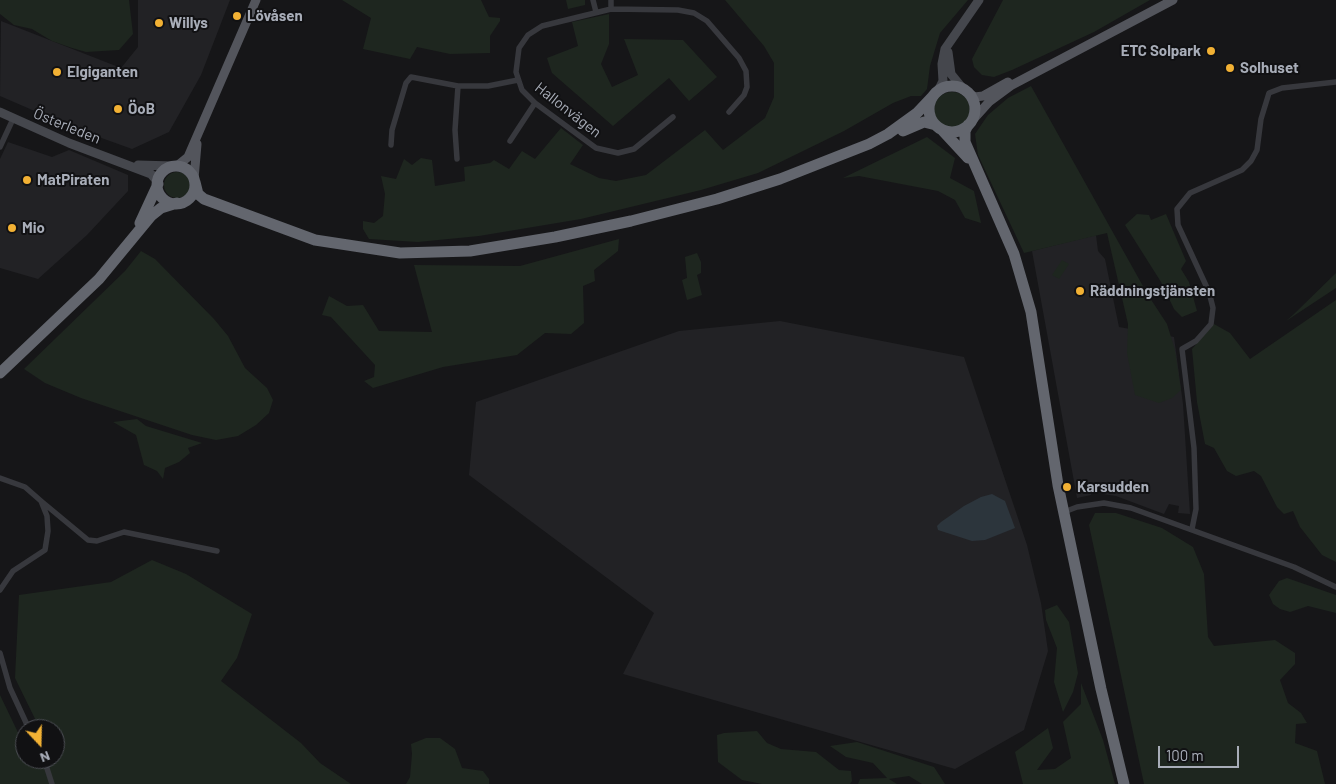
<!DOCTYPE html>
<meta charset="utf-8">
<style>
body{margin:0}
#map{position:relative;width:1336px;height:784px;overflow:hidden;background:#161618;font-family:Barlow,sans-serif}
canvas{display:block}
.north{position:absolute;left:15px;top:719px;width:50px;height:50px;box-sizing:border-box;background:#111113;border:1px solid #4d4f55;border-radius:50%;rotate:159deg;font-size:14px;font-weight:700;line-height:20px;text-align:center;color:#a8adb8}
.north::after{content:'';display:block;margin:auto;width:18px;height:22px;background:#f2b134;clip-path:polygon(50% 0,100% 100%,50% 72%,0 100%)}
.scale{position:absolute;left:1158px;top:746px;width:81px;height:22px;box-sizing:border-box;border:2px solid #a8adb8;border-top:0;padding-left:6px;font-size:15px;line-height:18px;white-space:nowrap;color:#a8adb8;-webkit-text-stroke:4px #111113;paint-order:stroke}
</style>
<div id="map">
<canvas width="1336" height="784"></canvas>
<div class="north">N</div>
<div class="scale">100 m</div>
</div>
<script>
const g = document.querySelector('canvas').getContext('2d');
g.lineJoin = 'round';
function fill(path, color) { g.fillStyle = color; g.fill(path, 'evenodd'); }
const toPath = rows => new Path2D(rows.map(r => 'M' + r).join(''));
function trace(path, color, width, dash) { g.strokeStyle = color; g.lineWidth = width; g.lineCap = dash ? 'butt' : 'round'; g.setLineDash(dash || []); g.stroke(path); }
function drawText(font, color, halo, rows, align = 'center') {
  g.font = font + ' Barlow,sans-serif'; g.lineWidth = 4; g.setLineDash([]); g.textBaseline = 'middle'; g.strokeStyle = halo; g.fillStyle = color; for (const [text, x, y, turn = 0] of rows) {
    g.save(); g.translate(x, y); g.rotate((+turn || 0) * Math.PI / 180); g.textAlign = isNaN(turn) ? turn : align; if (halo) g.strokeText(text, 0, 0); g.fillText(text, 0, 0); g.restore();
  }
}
const built = toPath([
 [138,0,230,0,201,75,169,132,132,149,74,128,0,96,1,21,121,68,138,47],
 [8,142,52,157,69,150,128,175,128,191,87,235,38,279,0,268,0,159],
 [1096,235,1098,251,1105,259,1119,327,1174,337,1183,404,1190,514,1178,513,1179,506,1169,504,1164,514,1116,496,1103,494,1101,483,1090,485,1091,495,1077,498,1032,251],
 [780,321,964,357,1027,545,1041,603,1048,651,1024,730,955,769,623,674,654,613,469,475,476,402,679,331]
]);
const green = toPath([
 [0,0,129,0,133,34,119,50,86,52,72,48,52,41,32,29,14,25,0,14],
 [342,0,481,0,489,17,500,18,500,21,490,36,490,53,450,54,417,47,410,59,363,49,371,18],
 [566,0,585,0,585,5,568,9],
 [725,0,968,0,940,33,930,66,927,89,921,96,911,96,893,103,844,131,758,173,701,190,581,219,479,236,418,242,369,239,363,229,363,221,374,223,383,216,385,194,381,176,396,179,404,159,412,165,421,158,432,160,435,186,465,181,464,167,490,163,494,160,509,169,522,151,535,159,561,128,583,145,570,164,599,178,616,181,646,175,705,130,723,150,765,118,774,97,774,63,764,46],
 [1003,0,1150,0,1094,32,1012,70,994,77,982,75,974,67,972,59],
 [609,14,609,44,601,64,612,87,638,75,624,39,683,40,717,77,689,101,669,78,613,126,552,73,547,58,578,46,572,22],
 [1031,86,1148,295,1167,324,1175,350,1181,390,1172,398,1159,403,1135,395,1127,353,1128,324,1107,233,1024,253,978,155,975,134,988,115,1008,98],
 '934 110a18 18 0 1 1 36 0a18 18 0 1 1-36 0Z',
 [927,137,955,158,950,178,974,191,981,223,965,218,955,200,938,191,859,176,843,178],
 '164 185a13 13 0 1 1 26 0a13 13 0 1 1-26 0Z',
 [1137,214,1149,215,1151,220,1166,214,1186,261,1181,269,1189,282,1197,311,1182,317,1174,309,1161,282,1125,225],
 [619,239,618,251,594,270,595,281,583,286,584,323,571,334,545,333,517,355,443,367,373,388,364,381,374,377,375,365,331,317,322,315,329,296,347,306,363,305,379,331,432,332,414,265,520,266],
 [141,251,155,259,214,319,228,336,245,368,267,388,273,400,269,413,256,425,238,436,216,440,192,435,81,398,45,383,24,369,125,271],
 [697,253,701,262,701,273,697,275,702,295,687,300,682,280,687,278,685,257],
 [1062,260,1069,264,1059,279,1052,275],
 [1336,273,1336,288,1286,321,1294,314],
 [1336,300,1336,562,1322,555,1300,527,1293,511,1284,514,1277,507,1261,476,1254,471,1236,476,1227,471,1214,448,1205,444,1197,402,1192,349,1214,324,1230,333,1250,359],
 [137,419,146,426,202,443,188,448,190,453,179,462,165,468,163,479,157,471,144,465,136,435,113,422],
 [1095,513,1116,513,1162,528,1193,547,1204,574,1208,637,1214,646,1275,640,1295,653,1295,664,1280,680,1288,703,1301,713,1307,723,1296,724,1295,743,1317,751,1325,784,1144,784,1089,525],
 [152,560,186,574,252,614,237,658,221,681,301,743,320,763,351,784,0,784,0,695,25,747,25,759,55,759,55,729,40,729,15,678,19,595,111,582],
 [1287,578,1336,595,1336,613,1308,606,1290,612,1280,609,1273,604,1269,595,1279,581],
 [1057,605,1069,622,1078,673,1073,692,1063,712,1054,682,1057,648,1046,620,1045,610],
 [1081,683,1103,740,1115,784,1023,784,1015,752,1048,728,1053,748,1037,770,1055,769,1071,758,1063,722,1081,704],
 [757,731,767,743,781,749,816,752,839,770,851,771,852,781,850,784,762,784,742,780,718,762,717,735,724,733],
 [426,738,440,738,455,749,462,768,483,771,489,779,489,784,406,784,410,777,412,754,411,744],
 [857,742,934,767,945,784,922,784,909,776,889,779,897,784,858,784,860,779,887,778,873,763,846,757,830,746]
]);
const water = toPath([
 [992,494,1005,501,1015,528,985,540,972,541,938,530,937,526,941,522,964,506,981,497]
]);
const street = toPath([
 [593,0,596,12],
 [611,0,611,9],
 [673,117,634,149,618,153,596,148,535,103,522,90,516,72,519,48,528,35,542,26,611,9,678,10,694,13,707,21,739,58,746,71,747,87,744,95,729,112],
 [510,141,535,103],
 [391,145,392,130,406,83,411,77,458,86,488,86,518,80],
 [0,147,13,119],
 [457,159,455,130,458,86],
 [0,478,25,487,41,501],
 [1064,512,1077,507,1104,503,1131,508,1294,567,1336,587],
 [1192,529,1196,509,1194,448,1182,349,1196,341,1211,324,1213,308,1209,292,1178,225,1177,209,1190,193,1242,170,1251,161,1257,150,1261,119,1269,93,1282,88,1336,82],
 [0,590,13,571,45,550,48,531,47,516,41,501,88,540,97,541,124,532,217,551],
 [0,653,10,688,29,729],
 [44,759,52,784]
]);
const secondary = toPath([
 [948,52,951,74,964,90],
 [937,93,943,81,942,64,945,49,979,0],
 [0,112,69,143,151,174,158,182],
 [138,165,174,166]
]);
const primary = toPath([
 [968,93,975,97,983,96,1008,82],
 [970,123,989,102,1012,85,1173,0],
 [177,166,188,157,256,0],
 [194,179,197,144]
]);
const highway = toPath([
 '929 109a23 23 0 1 1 46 0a23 23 0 1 1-46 0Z',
 [968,125,965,131,965,142,1014,254,1031,312,1058,485,1101,689,1124,784],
 [903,131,924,122,936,125],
 [943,131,968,158],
 '157 185a19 19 0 1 1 38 0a19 19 0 1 1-38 0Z',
 [195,182,198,194,204,199,315,240,400,253,470,251,555,237,631,221,717,199,780,179,869,144,888,134,917,113,934,95],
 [140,223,158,184],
 [0,373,99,279,151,216,161,208,177,203]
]);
const markers = [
 [237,16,5,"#f2b134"],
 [159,23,5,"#f2b134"],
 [1211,51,5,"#f2b134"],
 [1230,68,5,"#f2b134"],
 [57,72,5,"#f2b134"],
 [118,109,5,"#f2b134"],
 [27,180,5,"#f2b134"],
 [12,228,5,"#f2b134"],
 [1080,291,5,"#f2b134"],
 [1067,487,5,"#f2b134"]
];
const poiNames = [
 ["Lövåsen",247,16],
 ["Willys",169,23],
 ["ETC Solpark",1201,51,"right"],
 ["Solhuset",1240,68],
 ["Elgiganten",67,72],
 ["ÖoB",128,109],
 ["MatPiraten",37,180],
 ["Mio",22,228],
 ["Räddningstjänsten",1090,291],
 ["Karsudden",1077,487]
];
const streetNames = [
 ["Hallonvägen",568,110,38],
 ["Österleden",67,126,22]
];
fill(built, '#222225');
fill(green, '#1e261f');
fill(water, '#2c353c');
trace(street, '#37383d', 5.5);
trace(secondary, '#45474d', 9);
trace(primary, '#53555c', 9);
trace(highway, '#63666e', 11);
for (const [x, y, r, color] of markers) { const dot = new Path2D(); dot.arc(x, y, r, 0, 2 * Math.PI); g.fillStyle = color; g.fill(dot); trace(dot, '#111113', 2); }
drawText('bold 15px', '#a8adb8', '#111113', poiNames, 'left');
drawText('15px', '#a8adb8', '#111113', streetNames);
</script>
